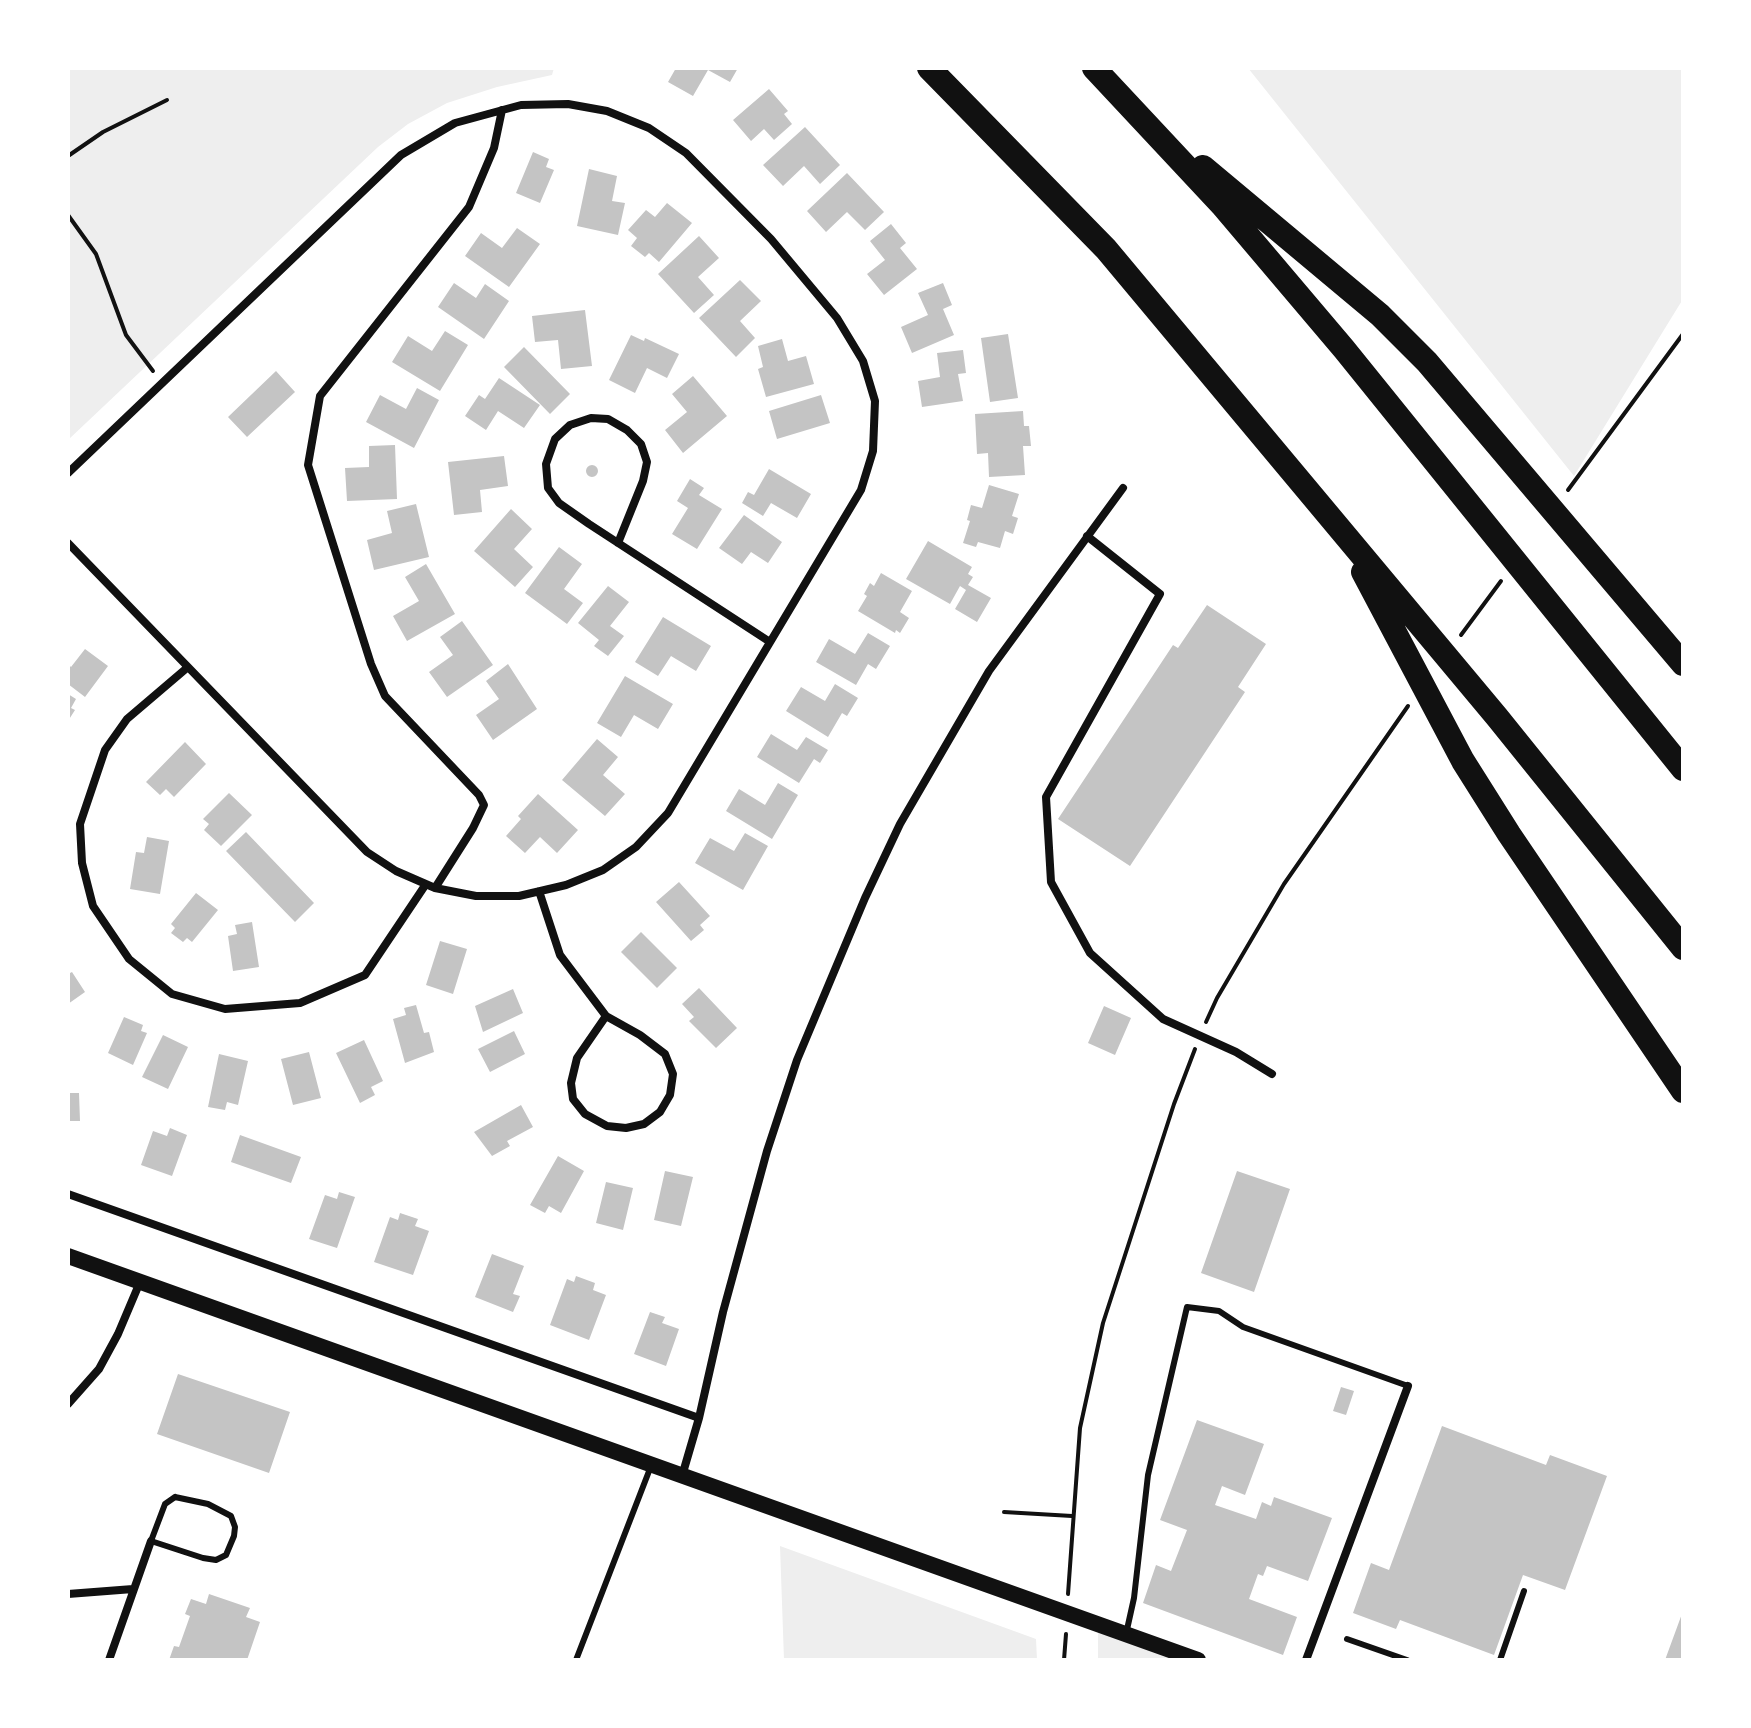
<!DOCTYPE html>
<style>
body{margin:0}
#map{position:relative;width:1751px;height:1728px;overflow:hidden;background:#fff;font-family:Ubuntu,sans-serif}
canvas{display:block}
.frame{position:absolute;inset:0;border:70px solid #fff;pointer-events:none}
</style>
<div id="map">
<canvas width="1751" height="1728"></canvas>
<div class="frame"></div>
</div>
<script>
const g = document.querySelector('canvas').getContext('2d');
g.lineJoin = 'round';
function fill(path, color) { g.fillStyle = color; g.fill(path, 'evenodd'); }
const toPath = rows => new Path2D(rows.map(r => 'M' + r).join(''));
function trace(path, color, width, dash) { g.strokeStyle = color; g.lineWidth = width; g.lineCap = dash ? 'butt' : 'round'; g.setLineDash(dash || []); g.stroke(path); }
const green = toPath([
 [68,68,554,68,552,75,497,87,447,103,408,124,378,147,68,440],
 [1248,68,1683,68,1683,299,1574,476],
 [780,1546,1036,1639,1037,1660,784,1660],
 [1098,1624,1197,1660,1098,1660]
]);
const building = toPath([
 [676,68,738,68,730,82,708,70,693,96,668,82],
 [769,89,788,111,784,114,792,124,774,140,764,129,751,141,733,120],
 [805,127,840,165,820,184,804,166,783,186,763,165],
 [533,152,549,159,546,167,554,170,540,203,516,193],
 [589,169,617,176,612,201,625,203,618,235,577,226],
 [847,173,884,212,865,230,847,212,826,232,807,211],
 [667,203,692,223,659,262,649,253,645,257,631,246,637,238,628,230,646,210,655,217],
 [891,224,906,243,900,248,917,269,884,295,867,274,885,260,870,241],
 [517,228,540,244,509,287,465,256,481,233,502,248],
 [699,236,719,258,698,277,714,295,694,313,658,274],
 [740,280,761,301,740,321,755,338,736,357,699,318],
 [454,283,476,298,485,284,509,301,484,339,438,307],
 [943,283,952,305,943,309,954,335,912,353,901,327,928,315,918,293],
 [585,310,592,366,561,369,558,340,535,342,532,316],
 [445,331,468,345,440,391,392,362,408,336,432,351],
 [1008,334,1018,398,990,402,981,338],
 [631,335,644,341,645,338,679,354,667,378,647,368,635,393,609,380],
 [782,339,788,361,806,356,814,384,766,397,758,369,763,367,758,346],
 [524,347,570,394,550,414,504,367],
 [963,350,966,373,958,374,963,401,922,407,918,381,940,377,937,353],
 [276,371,295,392,247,437,228,417],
 [693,376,727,416,683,453,665,430,687,412,672,394],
 [499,378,540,405,524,428,498,411,486,430,465,416,479,395,485,399],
 [417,388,439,400,414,448,366,422,380,395,406,409],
 [821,395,830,423,777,439,769,411],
 [1023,411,1024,426,1029,426,1031,446,1023,446,1025,475,989,477,988,453,977,454,975,414],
 [395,445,397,499,347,501,345,468,369,467,369,446],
 [504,456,508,486,480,490,482,512,454,515,448,462],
 '586 471a6 6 0 1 1 12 0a6 6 0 1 1-12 0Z',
 [769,469,811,494,797,518,771,503,763,516,742,503,748,492,754,495],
 [690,479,704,488,699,495,722,509,697,549,672,534,688,508,677,501],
 [989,485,1019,494,1012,516,1018,518,1013,534,1005,531,1000,548,978,542,976,547,963,543,970,521,967,520,971,505,982,508],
 [416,504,429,557,374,570,367,540,392,533,387,511],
 [511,509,532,529,514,549,533,567,515,587,474,551],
 [744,515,782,542,768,563,751,552,742,564,719,548],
 [928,541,972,567,968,574,973,577,968,585,991,598,977,622,955,609,966,590,960,586,950,604,906,579],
 [559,547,582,564,564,589,583,603,567,624,525,593],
 [426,564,455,614,407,641,393,616,419,601,405,577],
 [881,573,912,591,900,612,909,618,900,633,896,630,895,633,858,611,867,596,864,594,870,583,874,586],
 [608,586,629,602,610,626,624,636,608,656,594,646,599,640,578,623],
 [1207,605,1266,644,1238,687,1245,692,1130,866,1058,819,1173,645,1178,648],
 [663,617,711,646,696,671,671,656,658,676,635,662],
 [462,621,493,665,447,697,429,672,453,655,440,637],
 [868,633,890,646,876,669,868,664,856,685,816,662,829,639,855,654],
 [85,649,108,666,85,697,68,684,68,664,71,667],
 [508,664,537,709,493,740,476,715,499,699,486,681],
 [625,676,673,704,658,729,634,715,621,737,597,723],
 [835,684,858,698,847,716,842,713,828,737,786,711,801,687,825,701],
 [68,694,76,699,71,708,75,710,68,721],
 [771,734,797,750,806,737,828,750,820,763,814,759,799,783,757,757],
 [597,739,618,757,603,775,625,794,605,816,562,780],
 [185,742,206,764,174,797,166,789,160,795,146,782],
 [778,783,798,795,772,839,726,811,739,789,765,805],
 [229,793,252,815,221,846,204,830,209,824,203,819],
 [538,794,578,830,557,853,540,837,525,853,506,836,521,819,518,816],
 [246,832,314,903,295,922,226,851],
 [745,833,768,846,743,890,695,863,710,838,734,851],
 [147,837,169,841,160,894,130,889,136,852,144,853],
 [679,882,710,916,700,925,704,930,691,941,656,902],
 [196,893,218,910,192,942,187,938,183,942,171,933,175,928,171,924],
 [252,922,259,967,233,971,228,936,237,934,235,925],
 [641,932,677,968,657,988,621,952],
 [440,941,467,949,453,994,426,985],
 [72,972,85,992,68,1004,68,974],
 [699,988,737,1028,716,1048,689,1021,694,1017,682,1004],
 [513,989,523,1013,483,1032,475,1006],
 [416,1005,424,1033,429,1032,434,1052,405,1063,393,1019,406,1015,404,1008],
 [1104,1006,1131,1018,1115,1055,1088,1043],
 [124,1017,143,1025,141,1031,147,1033,133,1065,108,1053],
 [514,1031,525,1054,490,1072,478,1049],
 [163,1035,188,1047,168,1089,142,1077],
 [364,1040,383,1081,371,1087,375,1095,360,1103,336,1053],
 [309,1052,321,1098,293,1105,281,1059],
 [219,1054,248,1061,238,1105,227,1102,225,1110,208,1107],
 [68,1093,79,1093,80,1121,68,1121],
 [521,1105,533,1127,507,1141,510,1146,492,1156,474,1132],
 [170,1128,187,1135,172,1176,141,1165,153,1131,167,1136],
 [240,1135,301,1157,291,1183,231,1162],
 [558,1156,584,1171,561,1213,549,1206,545,1213,530,1205],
 [665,1171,693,1177,681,1226,654,1220],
 [1237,1171,1290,1189,1254,1292,1201,1273],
 [606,1182,633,1188,623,1230,596,1223],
 [339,1192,355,1197,337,1248,309,1239,325,1195,337,1199],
 [400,1213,418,1219,415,1226,429,1231,413,1275,374,1262,390,1217,398,1220],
 [492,1254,524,1266,513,1294,520,1296,513,1312,475,1297],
 [576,1276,595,1283,593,1290,606,1295,589,1340,550,1325,567,1279,574,1282],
 [650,1312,665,1317,662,1323,679,1329,666,1366,634,1354],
 [178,1374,290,1412,269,1473,157,1434],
 [1341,1387,1354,1391,1346,1415,1333,1411],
 [1197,1420,1264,1444,1245,1495,1222,1486,1215,1505,1256,1519,1262,1502,1271,1506,1274,1497,1332,1518,1308,1581,1267,1566,1263,1576,1258,1574,1249,1599,1297,1617,1283,1655,1143,1603,1156,1565,1171,1571,1187,1530,1160,1520],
 [1442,1426,1546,1465,1550,1455,1607,1476,1565,1590,1523,1575,1494,1655,1400,1620,1396,1629,1353,1613,1371,1563,1389,1570],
 [209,1594,250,1608,246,1617,260,1622,247,1660,169,1660,174,1646,179,1647,190,1616,185,1614,191,1599,206,1604],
 [1683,1611,1683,1660,1665,1660]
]);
const path = toPath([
 [68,156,103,132,167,100],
 [68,215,96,254,126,335,153,371],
 [1568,490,1683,334],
 [1461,635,1501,581],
 [1206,1022,1217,998,1284,884,1408,706],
 [1004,1512,1072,1516],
 [1068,1594,1080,1428,1103,1323,1174,1104,1195,1049],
 [1064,1660,1066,1634]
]);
const service = toPath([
 [175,1497,208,1504,231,1516,235,1527,234,1536,226,1555,216,1560,203,1558,151,1541,165,1504,175,1497],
 [1126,1634,1134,1598,1148,1475,1187,1307,1219,1311,1243,1327,1408,1386],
 [1347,1639,1407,1660],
 [576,1660,651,1466],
 [1500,1660,1524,1591]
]);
const minor = toPath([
 [68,473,401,155,455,123,521,105,568,104,607,111,649,128,686,153,771,239,837,318,863,361,875,401,873,451,861,490,668,813,636,847,603,870,566,885,519,896,476,896,435,888,396,871,367,852,68,543],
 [1087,536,1160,594,1046,797,1051,882,1090,953,1163,1019,1236,1052,1272,1074],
 [618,543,643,481,647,462,641,444,627,430,608,419,591,418,570,425,555,439,546,464,548,488,559,503,589,524,770,642],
 [188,667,127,719,105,750,80,824,82,863,93,906,129,959,172,994,225,1009,300,1003,365,975,426,884],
 [435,888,473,828,484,805,479,795,385,696,371,664,308,465,320,396,469,207,494,148,502,110],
 [539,891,560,955,606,1016,640,1035,665,1054,673,1074,670,1095,660,1112,644,1124,626,1128,607,1126,585,1114,573,1099,571,1083,577,1058,606,1016],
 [68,1194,699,1418],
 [68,1404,99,1369,118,1334,140,1282],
 [682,1476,699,1418,723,1312,767,1151,797,1060,865,898,900,824,989,671,1123,488],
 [68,1594,133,1589],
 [109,1660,151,1541],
 [1306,1660,1408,1386]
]);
const secondary = toPath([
 [68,1256,1198,1660]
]);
const motorway = toPath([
 [929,68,1106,249,1497,717,1683,948],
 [1094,68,1222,205,1344,349,1683,769],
 [1203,167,1380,315,1427,362,1683,664],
 [1363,572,1463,761,1509,834,1683,1091]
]);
fill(green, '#eee');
fill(building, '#c4c4c4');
trace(path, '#111', 4);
trace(service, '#111', 6);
trace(minor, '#111', 8);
trace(secondary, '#111', 16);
trace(motorway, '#111', 24);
</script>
